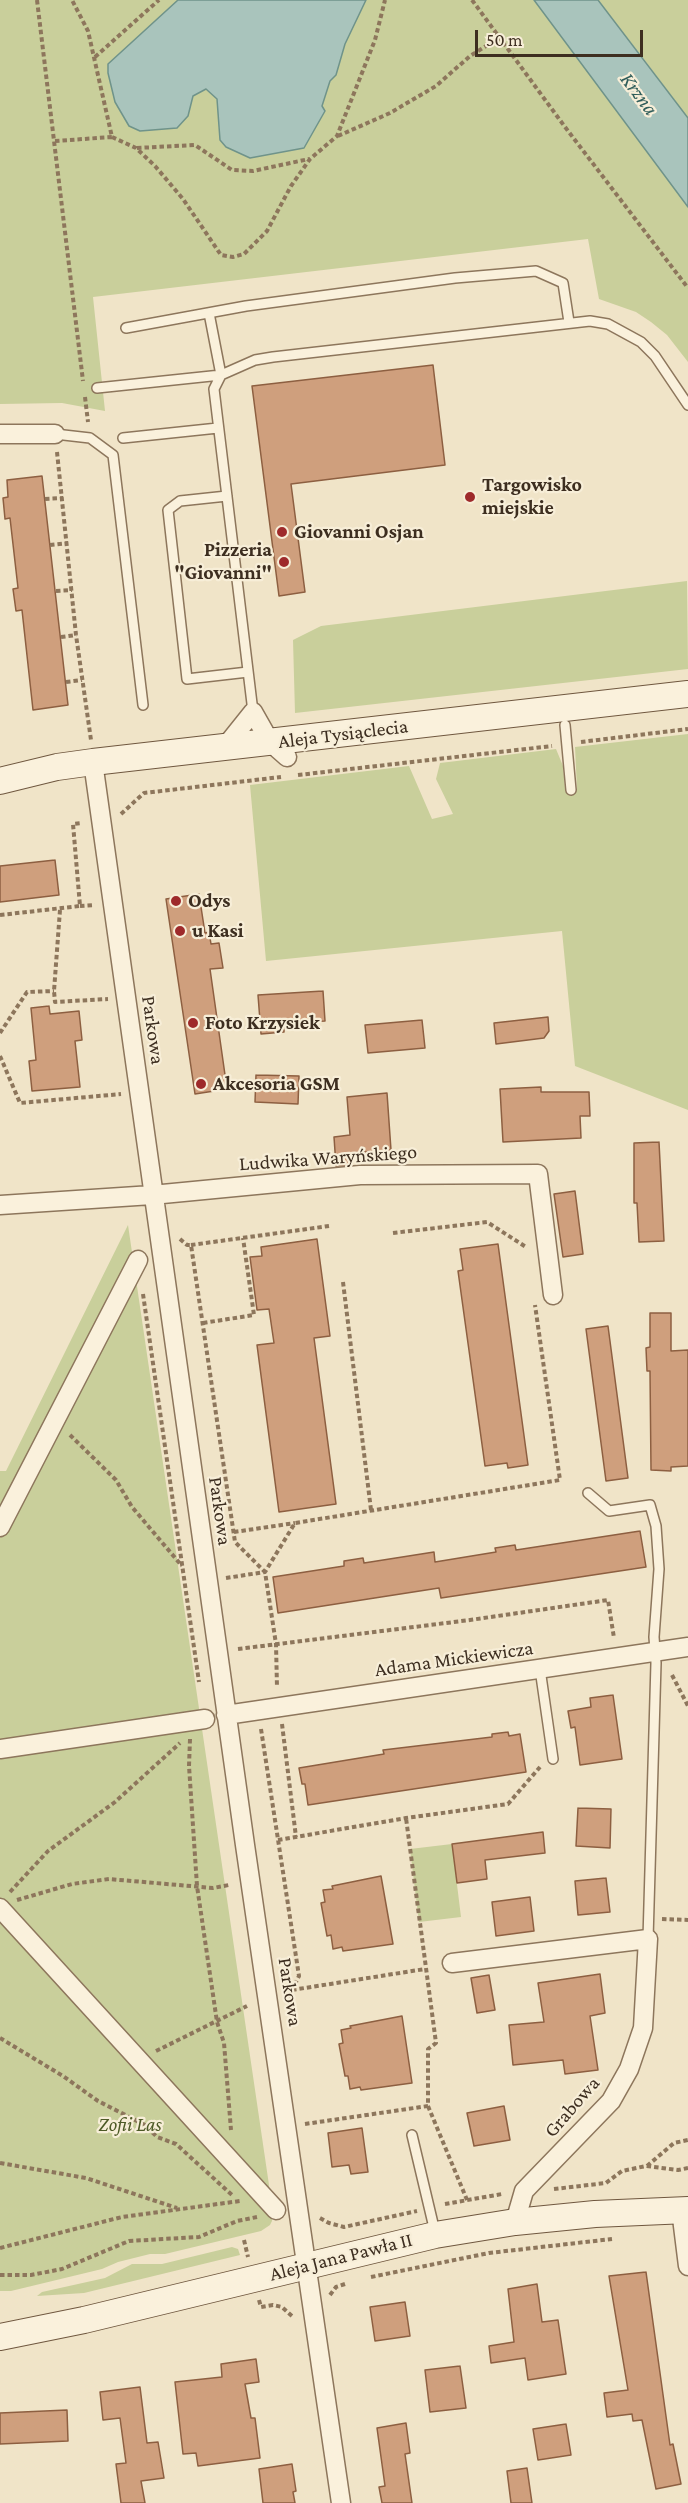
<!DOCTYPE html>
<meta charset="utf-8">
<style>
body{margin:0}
#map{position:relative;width:688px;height:2503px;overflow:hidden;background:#f0e4c8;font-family:"Crimson Pro",serif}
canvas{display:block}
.scale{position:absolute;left:475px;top:30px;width:168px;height:27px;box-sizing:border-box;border:3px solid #3d2e20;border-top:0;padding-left:8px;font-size:18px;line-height:21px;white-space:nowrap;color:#3d2e20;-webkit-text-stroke:4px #f7eed8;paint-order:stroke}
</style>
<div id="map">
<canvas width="688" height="2503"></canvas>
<div class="scale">50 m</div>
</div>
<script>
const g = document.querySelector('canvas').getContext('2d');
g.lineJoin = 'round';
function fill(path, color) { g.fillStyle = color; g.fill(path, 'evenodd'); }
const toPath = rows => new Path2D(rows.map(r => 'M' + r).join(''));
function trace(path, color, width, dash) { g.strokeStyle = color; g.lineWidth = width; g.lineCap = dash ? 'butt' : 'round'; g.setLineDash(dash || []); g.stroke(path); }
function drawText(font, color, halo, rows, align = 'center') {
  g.font = font + ' "Crimson Pro",serif'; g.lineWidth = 4.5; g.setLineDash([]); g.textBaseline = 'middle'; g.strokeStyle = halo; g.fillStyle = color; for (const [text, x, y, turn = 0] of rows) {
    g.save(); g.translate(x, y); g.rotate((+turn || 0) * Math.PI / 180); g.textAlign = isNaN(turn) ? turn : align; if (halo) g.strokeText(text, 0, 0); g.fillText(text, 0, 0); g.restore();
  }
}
const green = toPath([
 [0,0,534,0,688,207,688,362,667,335,651,322,636,312,599,299,588,239,93,297,105,411,62,403,0,404],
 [598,0,688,0,688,118,646,62],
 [687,581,688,669,295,713,293,640,321,626],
 [688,734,688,1110,575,1066,562,931,266,961,250,785,409,766,432,819,453,814,436,779,440,763,556,749,563,766,565,789,577,789,575,747],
 [128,1225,269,2185,272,2221,270,2225,261,2231,165,2254,150,2254,118,2262,102,2269,11,2291,0,2291,0,1471,6,1471],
 [452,1844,461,1917,419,1922,410,1849],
 [232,2247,238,2249,240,2255,84,2293,37,2296,42,2292,105,2278,132,2264,162,2264]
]);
const water = toPath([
 [178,0,366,0,345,44,336,75,330,81,322,106,325,111,304,148,250,158,226,147,220,140,217,99,206,89,193,96,188,116,177,128,140,131,129,126,115,102,108,73,108,64,178,0],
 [534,0,598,0,688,118,688,207,534,0]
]);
const building = toPath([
 [433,365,445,465,291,484,305,592,279,596,252,386,433,365],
 [42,476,68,705,33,710,22,610,16,611,13,589,18,588,10,518,5,519,3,498,8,497,7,480,42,476],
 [55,860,59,895,0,902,0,866,55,860],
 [199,894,205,933,209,932,211,944,219,943,223,968,210,969,227,1089,195,1094,166,899,199,894],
 [323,991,325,1021,284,1023,284,1032,261,1034,258,995,323,991],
 [49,1006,50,1014,79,1011,82,1040,75,1041,80,1087,32,1091,29,1061,36,1060,31,1008,49,1006],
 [548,1017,549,1031,544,1038,496,1044,494,1023,548,1017],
 [422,1020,425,1048,368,1053,365,1025,422,1020],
 [256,1075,299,1076,298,1104,255,1102,256,1075],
 [541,1087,541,1092,589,1092,590,1116,580,1116,581,1138,503,1142,500,1089,541,1087],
 [387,1093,391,1150,351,1153,351,1165,336,1166,334,1137,350,1135,347,1097,387,1093],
 [659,1142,664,1241,639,1242,637,1203,634,1203,634,1143,659,1142],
 [575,1191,583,1254,563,1257,554,1194,575,1191],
 [317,1239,330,1336,314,1338,336,1504,279,1512,257,1345,274,1343,269,1309,257,1310,250,1257,262,1256,261,1247,317,1239],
 [498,1244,528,1465,508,1468,507,1463,485,1466,458,1271,463,1270,460,1249,498,1244],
 [650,1313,671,1313,671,1351,688,1350,688,1466,671,1467,671,1471,651,1470,650,1371,647,1371,646,1348,650,1347,650,1313],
 [608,1326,628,1478,606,1481,586,1329,608,1326],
 [640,1531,646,1567,441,1598,439,1588,278,1613,273,1577,344,1566,344,1561,363,1558,364,1563,434,1552,435,1562,496,1552,495,1548,515,1545,516,1550,640,1531],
 [613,1695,622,1759,580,1765,575,1727,571,1728,568,1711,591,1707,590,1698,613,1695],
 [508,1732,509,1736,520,1734,526,1772,308,1805,305,1784,302,1784,299,1768,384,1754,383,1750,492,1737,492,1734,508,1732],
 [578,1808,611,1809,610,1848,576,1846,578,1808],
 [543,1832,545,1853,485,1860,487,1879,457,1883,452,1844,543,1832],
 [381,1876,393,1944,343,1951,342,1947,333,1949,331,1935,327,1936,321,1903,325,1902,323,1890,333,1889,332,1886,381,1876],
 [606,1878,610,1912,578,1915,575,1881,606,1878],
 [530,1897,534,1931,496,1936,492,1902,530,1897],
 [600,1974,605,2013,590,2016,598,2070,565,2074,563,2060,513,2065,509,2025,544,2022,538,1983,600,1974],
 [489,1975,495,2010,477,2013,471,1978,489,1975],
 [402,2016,412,2083,361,2090,360,2087,350,2089,348,2076,345,2076,339,2044,343,2043,341,2030,351,2028,350,2026,402,2016],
 [504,2106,510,2140,474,2146,467,2113,504,2106],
 [362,2128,368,2172,351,2174,349,2165,332,2167,328,2133,362,2128],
 [646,2272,670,2445,673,2444,681,2484,656,2489,642,2420,633,2421,632,2414,607,2417,604,2393,628,2390,609,2276,646,2272],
 [537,2284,542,2322,558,2320,566,2374,528,2380,525,2358,491,2363,489,2346,514,2342,508,2289,537,2284],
 [405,2302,410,2336,375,2341,370,2307,405,2302],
 [256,2359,259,2382,245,2384,251,2418,255,2418,260,2458,198,2466,196,2453,183,2454,175,2382,222,2377,221,2364,256,2359],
 [460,2366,466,2408,430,2412,425,2370,460,2366],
 [140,2387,147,2443,158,2442,164,2478,141,2481,145,2503,121,2503,116,2464,126,2463,120,2418,103,2420,100,2392,140,2387],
 [67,2410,68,2441,0,2444,0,2413,67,2410],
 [406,2423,410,2453,405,2454,412,2503,382,2503,379,2487,385,2486,377,2428,406,2423],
 [566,2424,571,2455,538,2460,533,2429,566,2424],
 [292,2464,296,2491,293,2492,295,2503,263,2503,259,2469,292,2464],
 [527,2468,532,2503,511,2503,507,2471,527,2468]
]);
const path = toPath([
 [37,0,83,381],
 [472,0,565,127,688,288],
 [95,57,159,0],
 [338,136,390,113,436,86,470,56,499,38],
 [112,137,136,148,155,166,183,199,221,255,233,257,244,254,267,231,291,186,310,159,337,136,375,40,385,0],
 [55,141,112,137,88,31,72,0],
 [137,148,195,145,232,170,253,171,309,159],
 [85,397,88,422],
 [57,452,76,635,91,740],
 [45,499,63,498],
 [50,545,68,543],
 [56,591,72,590],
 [61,637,76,635],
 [66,682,82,680],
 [581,742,688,729],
 [298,775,552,746],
 [121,814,144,793,281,777],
 [80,906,95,905],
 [60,910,54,991,55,1002,108,999],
 [0,915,80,906,73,824,82,823],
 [0,1033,27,992,54,991],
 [0,1056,20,1103,121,1094],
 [393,1233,487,1222,526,1247],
 [180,1239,187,1245,191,1245,235,1542,265,1572,276,1644,277,1687],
 [191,1245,329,1226],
 [343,1282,371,1510],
 [143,1294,199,1682],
 [203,1323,254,1315,243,1238],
 [70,1435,116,1480,132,1507,182,1566],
 [234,1532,295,1523],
 [226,1578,265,1572,295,1523,560,1480,535,1305],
 [238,1649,470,1620,608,1600,614,1638],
 [672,1675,688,1706],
 [282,1724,296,1837],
 [261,1729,299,1976,292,1990,290,2001],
 [190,1739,189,1766,197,1886,217,2022,224,2043,231,2130],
 [278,1840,406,1818,508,1804,540,1767],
 [10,1892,48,1851,115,1802,180,1743],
 [17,1900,72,1884,109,1879,213,1888,229,1885],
 [662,1919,688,1920],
 [292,1990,425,1969],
 [0,2038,63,2076,98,2101,145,2125,157,2137,176,2144,232,2195],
 [156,2051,247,2006],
 [428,2106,467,2200],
 [305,2124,428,2106,428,2049,436,2043,406,1818],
 [0,2163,86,2178,177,2208],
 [647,2166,674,2143,688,2140],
 [554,2189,606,2183,622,2171,646,2166,678,2170,688,2168],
 [445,2204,502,2194],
 [320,2218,329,2223,344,2227,417,2211],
 [244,2240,248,2257],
 [0,2248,122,2217,240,2201],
 [0,2275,31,2275,62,2269,129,2241,199,2237,237,2221,257,2217],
 [371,2277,489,2253,612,2239],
 [330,2295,336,2287,345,2284],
 [259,2300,261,2307,273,2305,282,2307,292,2316]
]);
const lane = toPath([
 [126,328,246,306,455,278,536,271,563,283,569,322],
 [97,388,221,375,209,313],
 [55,434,90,438,113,455,143,705],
 [123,438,218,428],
 [227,496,180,501,168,510,187,679,248,672],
 [253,712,214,389,221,375,255,360,273,357,590,321,608,324,641,342,655,356,688,405],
 [565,725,571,790],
 [588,1493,609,1511,650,1505,656,1526,659,1569,654,1637,656,1663,648,1939],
 [540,1669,553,1759],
 [412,2135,435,2232]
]);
const street = toPath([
 [0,434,55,434],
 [225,747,253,712,270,742,287,757],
 [93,762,245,1845,341,2503],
 [0,1205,152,1195,360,1175,538,1174,553,1295],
 [0,1527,138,1260],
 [226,1715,688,1647],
 [0,1749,205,1719],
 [0,1908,276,2210],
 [452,1963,648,1939,643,2028,629,2069,611,2101,524,2191,515,2222],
 [681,2210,688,2266]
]);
const secondary = toPath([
 [0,781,57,767,93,762,688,694],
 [0,2337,84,2320,435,2235,515,2222,595,2214,688,2210]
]);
const markers = [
 [470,497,6,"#9e2a2b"],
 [282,532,6,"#9e2a2b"],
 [284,562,6,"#9e2a2b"],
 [176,901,6,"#9e2a2b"],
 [180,931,6,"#9e2a2b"],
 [193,1023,6,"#9e2a2b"],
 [201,1084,6,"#9e2a2b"]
];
const poiNames = [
 ["Targowisko",482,485],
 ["miejskie",482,508],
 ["Giovanni Osjan",294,532],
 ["Pizzeria",272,550,"right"],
 ["\"Giovanni\"",272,573,"right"],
 ["Odys",188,901],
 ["u Kasi",192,931],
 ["Foto Krzysiek",205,1023],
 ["Akcesoria GSM",213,1084]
];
const streetNames = [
 ["Aleja Tysiąclecia",343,734,-7],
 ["Parkowa",153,1030,82],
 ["Ludwika Waryńskiego",328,1158,-4],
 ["Parkowa",220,1511,82],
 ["Adama Mickiewicza",454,1659,-8],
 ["Parkowa",290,1992,81],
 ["Grabowa",572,2107,-49],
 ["Aleja Jana Pawła II",341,2257,-14]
];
const parkNames = [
 ["Zofii Las",130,2125]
];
const waterNames = [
 ["Krzna",639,94,53]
];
fill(green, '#c9cf9b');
fill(water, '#a9c4bc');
trace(water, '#6f938a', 1.5);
fill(building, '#cf9f7d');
trace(building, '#8d5f41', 1.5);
trace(lane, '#8d765c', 12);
trace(street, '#8d765c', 21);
trace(secondary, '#6f573f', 28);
trace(path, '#8d765c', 4, [4.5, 3]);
trace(lane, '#faf1dc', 9);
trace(street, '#faf1dc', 18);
trace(secondary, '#faf1dc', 26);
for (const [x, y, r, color] of markers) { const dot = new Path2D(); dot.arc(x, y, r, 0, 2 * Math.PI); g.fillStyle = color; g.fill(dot); trace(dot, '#f7eed8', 2); }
drawText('bold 20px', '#3d2e20', '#f7eed8', poiNames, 'left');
drawText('20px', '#3d2e20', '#f7eed8', streetNames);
drawText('italic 20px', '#4d5a26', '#f7eed8', parkNames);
drawText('italic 21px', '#2f5d5a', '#f7eed8', waterNames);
</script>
